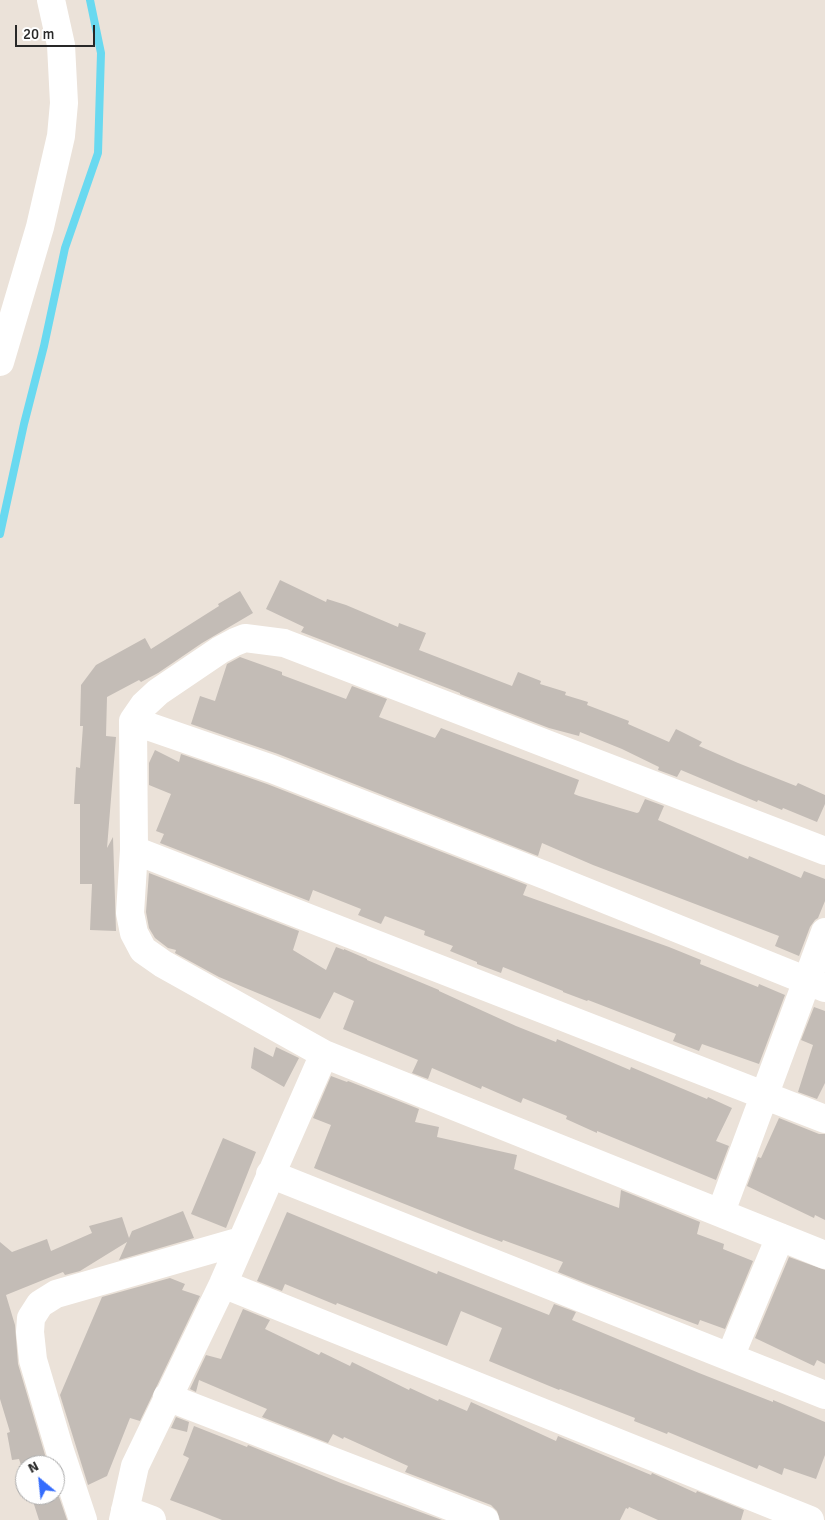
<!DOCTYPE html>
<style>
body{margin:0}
#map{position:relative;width:825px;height:1520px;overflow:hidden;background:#ebe2d9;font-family:Signika,sans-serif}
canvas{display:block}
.north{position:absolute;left:15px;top:1455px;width:50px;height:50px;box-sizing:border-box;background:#fff;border:1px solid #a9a9a9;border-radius:50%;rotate:332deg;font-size:14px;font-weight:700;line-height:20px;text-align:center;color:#282828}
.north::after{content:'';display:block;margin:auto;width:18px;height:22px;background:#346cfd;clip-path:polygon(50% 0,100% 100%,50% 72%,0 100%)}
.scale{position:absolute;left:15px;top:25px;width:80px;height:22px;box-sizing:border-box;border:2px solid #282828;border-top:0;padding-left:6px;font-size:15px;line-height:18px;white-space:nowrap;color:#282828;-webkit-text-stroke:4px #fff;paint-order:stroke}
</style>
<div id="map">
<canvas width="825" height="1520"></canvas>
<div class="north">N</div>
<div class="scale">20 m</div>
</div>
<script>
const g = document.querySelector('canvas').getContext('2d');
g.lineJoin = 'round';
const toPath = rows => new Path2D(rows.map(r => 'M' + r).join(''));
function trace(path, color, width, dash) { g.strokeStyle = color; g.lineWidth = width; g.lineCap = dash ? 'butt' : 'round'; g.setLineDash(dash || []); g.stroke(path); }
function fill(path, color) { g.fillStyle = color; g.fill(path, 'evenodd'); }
const stream = toPath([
 [0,534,24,424,44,346,65,248,98,153,101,53,90,0]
]);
const building = toPath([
 [280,580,326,602,327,599,346,605,398,627,399,623,426,633,419,650,512,686,518,672,541,681,540,684,566,692,565,695,588,702,587,705,629,721,628,724,669,742,676,729,702,742,699,746,738,763,796,786,798,783,825,795,825,804,817,822,783,808,782,810,758,800,757,802,681,770,677,777,658,770,659,767,622,749,580,732,579,736,549,728,460,694,460,693,301,632,304,627,266,609],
 [240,591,253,613,202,643,158,673,141,682,139,680,107,697,106,736,116,737,107,848,113,837,116,931,90,930,92,884,80,884,80,804,74,804,76,767,80,768,83,726,80,726,81,685,96,665,145,638,151,649,219,606,218,604],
 [240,657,282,672,282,675,346,699,352,686,387,699,379,717,435,738,441,728,579,780,574,794,579,796,637,813,639,812,645,799,664,806,658,820,748,859,749,856,801,878,804,871,825,879,825,901,818,918,815,920,810,927,799,956,775,946,779,936,593,865,542,843,538,856,278,754,191,724,200,696,215,701,227,664],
 [155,750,179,762,181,754,267,784,527,885,523,895,669,947,701,960,700,964,758,987,759,984,785,995,759,1064,702,1044,699,1051,673,1041,676,1034,588,1000,587,1001,563,992,563,991,503,967,501,973,477,964,477,962,450,951,453,946,424,935,425,931,385,916,381,924,358,915,361,909,313,890,309,901,160,843,164,834,156,831,171,794,149,785,149,763],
 [149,873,299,931,293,950,326,970,336,947,344,950,344,949,367,959,367,960,439,990,439,991,516,1026,556,1042,557,1039,630,1070,631,1067,707,1099,708,1097,732,1108,716,1141,729,1146,716,1180,597,1131,597,1133,566,1119,567,1116,523,1098,521,1103,482,1086,481,1089,432,1068,428,1079,412,1073,418,1060,343,1029,354,1001,334,992,320,1019,219,977,175,953,176,950,168,948,155,938,149,928,146,912],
 [814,1007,825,1011,825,1083,817,1099,798,1092,813,1045,801,1040],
 [254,1047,273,1057,276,1047,299,1058,284,1087,251,1068],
 [331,1076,347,1082,348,1081,419,1109,415,1122,439,1127,437,1137,517,1155,514,1169,619,1208,621,1190,700,1222,697,1234,724,1244,723,1249,753,1261,725,1329,700,1320,698,1325,588,1284,558,1272,563,1262,503,1240,502,1242,475,1232,314,1168,331,1125,313,1118],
 [779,1118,819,1134,825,1134,825,1220,815,1215,814,1218,747,1186,758,1157,761,1158],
 [223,1138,256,1152,226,1228,191,1214],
 [183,1211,194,1238,119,1260,127,1242,80,1271,65,1275,63,1272,6,1295,15,1325,18,1364,48,1465,25,1465,25,1477,19,1459,12,1460,7,1433,10,1432,0,1399,0,1242,12,1252,47,1239,51,1251,92,1233,89,1226,122,1217,129,1238,132,1231],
 [287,1212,437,1274,438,1271,549,1315,554,1304,576,1312,572,1320,699,1373,773,1402,773,1400,825,1422,825,1455,816,1479,784,1468,782,1475,759,1465,757,1469,668,1432,667,1434,634,1421,635,1418,560,1389,559,1390,489,1361,502,1328,461,1311,447,1346,337,1303,336,1305,285,1284,282,1291,257,1281],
 [789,1257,825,1270,825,1364,817,1360,814,1366,755,1338],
 [170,1278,185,1284,182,1290,200,1296,140,1421,130,1418,107,1476,88,1485,60,1395,102,1297],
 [243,1309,270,1320,265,1329,319,1355,321,1352,350,1366,352,1362,409,1390,410,1388,438,1401,439,1399,467,1411,471,1402,556,1441,558,1436,651,1475,652,1473,696,1493,697,1491,744,1510,741,1520,658,1520,629,1507,628,1509,626,1508,620,1520,500,1520,497,1511,491,1505,405,1472,408,1466,344,1437,343,1439,333,1434,328,1443,262,1417,267,1409,199,1380,196,1392,190,1389,206,1355,221,1359],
 [176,1417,189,1422,187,1432,171,1428],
 [194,1426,247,1447,248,1445,341,1483,442,1520,222,1520,197,1510,170,1500,189,1458,183,1455],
 [55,1485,67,1520,39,1520,31,1495,55,1495]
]);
const minor = toPath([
 [0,362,40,227,61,136,64,103,61,45,51,0],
 [133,721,272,769,547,876,825,988],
 [134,850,825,1119],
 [825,851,284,643,245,638,235,642,220,650,158,692,144,705,133,721,134,850,130,913,134,933,143,950,163,964,324,1054,825,1255],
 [270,1174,825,1395],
 [721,1212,825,932],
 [223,1284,810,1520],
 [730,1357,780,1237],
 [167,1397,485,1520],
 [125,1510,152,1520],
 [83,1520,60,1451,33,1360,30,1332,31,1318,40,1304,56,1294,241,1241],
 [123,1520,135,1466,223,1284,324,1054]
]);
trace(stream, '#69d9f0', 8);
fill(building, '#c3bcb6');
trace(minor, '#fff', 28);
</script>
